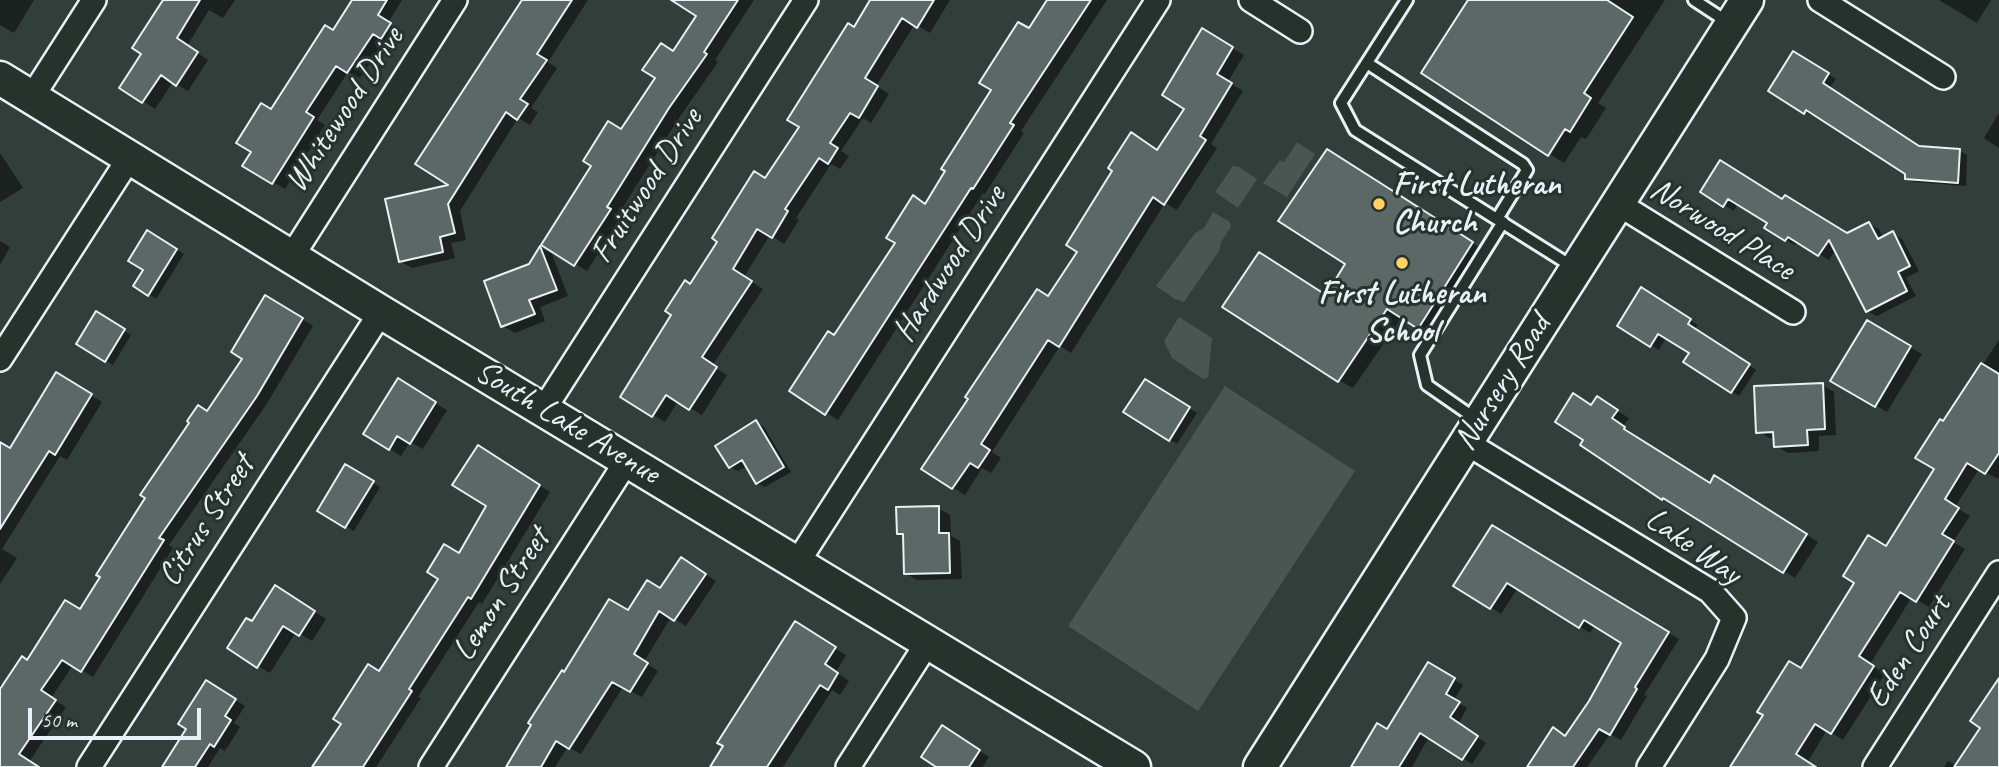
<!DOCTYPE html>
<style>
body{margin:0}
#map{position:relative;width:1999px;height:767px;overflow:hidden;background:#323e39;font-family:Caveat,sans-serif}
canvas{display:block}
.scale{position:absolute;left:28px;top:708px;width:173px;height:32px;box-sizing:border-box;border:4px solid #e8f1f8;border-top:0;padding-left:9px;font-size:21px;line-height:24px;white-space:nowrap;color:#e8f1f8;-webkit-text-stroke:5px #26332d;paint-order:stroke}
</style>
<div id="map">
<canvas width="1999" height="767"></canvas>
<div class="scale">50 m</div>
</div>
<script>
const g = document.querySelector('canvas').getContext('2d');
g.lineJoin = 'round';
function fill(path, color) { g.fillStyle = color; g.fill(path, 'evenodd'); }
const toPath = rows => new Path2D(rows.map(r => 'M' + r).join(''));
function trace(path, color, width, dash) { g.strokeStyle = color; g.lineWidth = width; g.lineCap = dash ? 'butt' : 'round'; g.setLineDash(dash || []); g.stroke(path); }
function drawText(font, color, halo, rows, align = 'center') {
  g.font = font + ' Caveat,sans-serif'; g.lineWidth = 6; g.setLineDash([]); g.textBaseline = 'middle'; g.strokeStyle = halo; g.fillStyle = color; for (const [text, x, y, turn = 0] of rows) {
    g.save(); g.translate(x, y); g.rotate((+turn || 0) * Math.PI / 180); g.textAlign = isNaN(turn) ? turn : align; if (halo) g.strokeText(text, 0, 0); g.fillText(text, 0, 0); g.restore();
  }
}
const green = toPath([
 [1297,142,1315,154,1287,197,1263,183,1280,160,1284,162],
 [1233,166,1239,167,1257,179,1238,208,1215,192],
 [1213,212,1230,222,1231,227,1221,242,1219,251,1184,302,1175,299,1156,286,1195,233,1204,228],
 [1179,317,1212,338,1208,378,1203,379,1172,358,1164,341],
 [1225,386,1355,471,1198,711,1068,626]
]);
const shadow = toPath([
 [0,0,34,0,14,33,0,25],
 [165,0,235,0,223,18,209,10,187,46,208,60,188,91,173,82,155,109,122,87,144,54],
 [353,0,402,0,388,23,401,32,393,44,385,40,360,78,348,72,317,120,325,125,285,189,245,165,271,111,334,32],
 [523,0,588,0,548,62,557,68,531,108,538,112,530,125,518,118,460,211,466,240,451,243,455,258,412,268,400,261,453,186],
 [684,0,754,0,715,60,718,62,681,115,618,215,621,217,587,271,543,244,699,16],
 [872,0,950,0,930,33,915,24,876,86,889,94,871,123,863,118,841,151,849,156,840,169,831,164,796,218,799,220,784,244,770,235,744,277,763,289,712,366,727,375,702,415,678,401,665,422,623,397,691,286,802,127],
 [1049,0,1107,0,1021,131,1024,133,985,194,983,193,838,420,792,391,835,337,926,205],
 [1470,0,1665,0,1598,103,1606,108,1586,139,1581,137,1564,163,1423,72],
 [1939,0,1991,0,1977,23],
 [1203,31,1244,55,1228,82,1243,91,1211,144,1217,148,1177,210,1165,203,1071,353,1060,346,992,452,1001,458,991,473,982,468,965,495,924,469,1158,151,1186,108],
 [1794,53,1836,79,1829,89,1919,147,1959,151,1967,155,1966,186,1914,182,1907,178,1907,173,1814,114,1812,116,1770,90],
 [1999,113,1999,148,1984,138],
 [0,153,23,188,0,202],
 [1342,160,1487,252,1433,336,1402,317,1353,388,1339,380,1327,296,1347,264],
 [1702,192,1783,201,1847,235,1869,224,1879,229,1883,238,1892,233,1902,239,1919,271,1906,278,1916,296,1877,316,1867,311,1836,249,1829,260,1798,241,1795,245,1786,240,1770,222,1738,203,1734,211],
 [148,232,184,254,156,299,135,285,145,270],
 [0,241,10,247,0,265],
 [541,248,552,254,568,296,540,307,545,321,515,333,503,326,530,265],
 [1642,290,1698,325,1694,330,1756,370,1739,396,1732,392,1691,353,1666,337,1659,350,1619,325],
 [266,297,313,326,268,402,169,545,173,548,93,677,73,665,51,698,66,707,29,762,37,767,0,767,0,684,4,686,81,611,244,358],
 [96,314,131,335,113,365,78,343],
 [1867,322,1922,354,1887,412,1833,380],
 [1999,340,1999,477,1998,479,1979,469,1955,507,1970,516,1953,542,1965,549,1929,607,1912,597,1870,664,1885,674,1843,740,1827,730,1807,763,1814,767,1732,767,1887,548,1937,469,1944,423],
 [56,374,102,402,67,460,60,456,2,549,17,558,0,584,0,450,10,450],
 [398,381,447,410,423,449,410,442,401,456,366,434],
 [1145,381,1197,413,1177,444,1126,412],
 [1822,385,1834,392,1836,435,1819,436,1819,451,1788,453,1776,446,1775,438,1769,438,1758,431],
 [1598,399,1629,418,1623,426,1636,435,1635,437,1710,485,1726,484,1818,542,1795,578,1784,571,1592,407],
 [756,422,764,427,791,472,765,487,757,483,748,466,738,471,730,467],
 [489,453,550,492,482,604,479,602,418,697,421,698,376,767,314,767,460,555,489,506],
 [346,467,380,487,354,531,320,510],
 [938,508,950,515,951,536,960,541,962,579,917,580,905,573,904,536,899,533],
 [1493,528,1679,639,1644,695,1647,696,1621,740,1610,734,1587,767,1529,767,1566,737,1591,702,1624,642,1595,625,1590,633,1518,588,1501,614,1456,585],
 [692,566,716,581,686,626,671,617,644,662,658,671,642,697,623,687,581,754,568,747,555,767,508,767,565,674,628,612],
 [287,594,326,619,312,641,296,632,270,673,258,666,253,623],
 [807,631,846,655,836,672,849,681,840,695,832,690,783,767,712,767],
 [1429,664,1463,685,1454,700,1467,708,1458,724,1486,743,1472,764,1429,737,1412,767,1353,767,1387,731],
 [217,688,245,706,234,723,240,727,225,751,220,748,208,767,164,767],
 [1999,700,1999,767,1944,767,1948,761,1957,766],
 [952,733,989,757,983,767,934,767]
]);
const building = toPath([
 [163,0,200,0,177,38,198,52,176,86,161,75,142,103,119,88,141,54,132,48,163,0],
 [352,0,387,0,378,15,391,23,381,39,373,34,347,73,336,66,306,112,314,117,272,184,242,166,251,152,236,143,261,103,271,109,325,25,333,30,352,0],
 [522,0,572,0,537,54,547,60,520,99,528,104,517,120,506,112,448,204,455,233,440,237,443,252,399,262,385,199,448,185,415,164,522,0],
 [671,0,738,0,704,52,707,54,669,108,607,207,611,209,574,266,541,245,591,166,583,161,608,121,621,129,655,78,642,70,661,43,673,51,696,16,671,0],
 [870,0,934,0,917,28,902,18,865,78,878,86,859,118,850,113,830,143,838,148,828,164,819,158,785,209,788,211,772,238,757,229,733,269,752,281,702,357,717,367,689,410,666,395,652,417,620,397,671,315,665,311,685,280,690,284,717,242,712,238,754,171,765,178,799,127,787,120,848,23,854,27,870,0],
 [1047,0,1091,0,1010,123,1014,125,973,189,971,188,825,415,789,391,828,331,834,335,895,243,886,238,913,195,925,204,945,171,941,169,991,90,979,83,1018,22,1029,28,1047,0],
 [1468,0,1607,0,1633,17,1584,93,1591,98,1570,132,1565,129,1548,156,1421,73,1468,0],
 [1202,28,1233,47,1217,74,1232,83,1200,136,1206,140,1164,205,1153,197,1059,347,1048,340,981,444,990,450,978,468,970,463,952,489,921,469,968,399,965,397,1037,289,1048,296,1077,252,1066,245,1112,171,1108,168,1131,132,1157,150,1184,109,1162,95,1202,28],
 [1793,51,1829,73,1823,83,1919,146,1960,149,1958,183,1905,179,1905,174,1806,110,1804,114,1768,91,1793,51],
 [1327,149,1473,242,1418,329,1387,309,1338,382,1222,307,1259,252,1326,295,1345,264,1278,221,1327,149],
 [1720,160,1782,199,1785,195,1847,233,1869,222,1878,239,1893,231,1910,266,1898,272,1907,291,1866,312,1829,240,1818,256,1788,237,1785,241,1764,228,1767,223,1728,199,1723,207,1700,192,1720,160],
 [147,230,177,249,148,296,133,286,143,270,128,261,147,230],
 [540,246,557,290,529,300,535,314,501,327,484,281,529,264,540,246],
 [1641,287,1691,319,1688,324,1750,364,1731,393,1683,362,1689,353,1658,334,1650,347,1617,326,1641,287],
 [265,295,303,318,257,396,159,538,164,540,81,672,62,660,41,690,56,700,19,754,39,767,0,767,0,689,22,656,27,660,65,600,80,609,100,577,96,575,145,498,140,495,189,423,187,421,198,405,207,411,242,359,231,352,265,295],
 [96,311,125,329,105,362,76,344,96,311],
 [1867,320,1911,346,1875,407,1830,381,1867,320],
 [1981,363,1999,374,1999,453,1985,474,1967,463,1945,499,1959,508,1942,534,1954,541,1916,602,1900,592,1859,656,1874,666,1831,734,1815,724,1796,754,1816,767,1730,767,1763,715,1757,712,1789,661,1801,668,1854,583,1843,576,1868,535,1886,546,1934,469,1915,458,1940,419,1943,421,1981,363],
 [56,372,92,394,55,455,49,451,0,529,0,442,10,448,56,372],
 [398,378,436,402,410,444,397,436,389,450,363,434,398,378],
 [1145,379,1190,407,1169,441,1123,412,1145,379],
 [1823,383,1825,429,1807,430,1808,445,1774,447,1773,432,1756,433,1754,386,1823,383],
 [1573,393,1591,405,1597,396,1618,410,1612,418,1625,427,1624,429,1710,483,1714,475,1807,534,1783,573,1663,498,1662,500,1580,445,1583,440,1555,422,1573,393],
 [756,420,784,467,756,484,742,460,729,468,715,446,756,420],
 [478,445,540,485,471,599,468,597,409,689,412,691,363,767,312,767,341,724,333,719,368,664,379,671,438,579,427,572,444,544,459,553,486,506,452,485,478,445],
 [345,464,374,481,345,528,317,511,345,464],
 [939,506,939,533,949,533,950,573,904,574,903,534,897,534,896,507,939,506],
 [1492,525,1669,632,1635,687,1637,689,1610,735,1599,729,1573,767,1527,767,1553,727,1565,736,1589,701,1621,643,1584,620,1579,628,1507,583,1490,609,1453,586,1492,525],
 [681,557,706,574,674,621,659,611,634,654,648,663,630,692,612,682,569,749,556,741,541,767,506,767,531,725,528,723,562,670,564,672,609,599,628,610,647,580,660,588,681,557],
 [275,585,315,611,299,636,283,626,257,668,227,648,246,618,252,621,275,585],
 [795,621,836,647,825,664,838,673,828,690,820,685,767,767,710,767,723,746,717,743,795,621],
 [1428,662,1455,678,1446,694,1460,702,1450,717,1478,736,1462,760,1420,733,1399,767,1351,767,1377,723,1387,729,1428,662],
 [1999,678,1999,767,1954,767,1980,728,1970,721,1999,678],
 [206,680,236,699,225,716,231,720,214,747,210,744,195,767,162,767,186,729,178,724,206,680],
 [942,725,980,750,969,767,936,767,921,757,942,725]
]);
const lane = toPath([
 [1407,0,1341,103,1355,130,1573,267],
 [1694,0,1729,23],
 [1367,63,1523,164,1527,170,1497,219],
 [1476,419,1427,385,1420,355,1503,222]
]);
const street = toPath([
 [1251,0,1300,31],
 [1820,0,1943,77],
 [32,97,94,0],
 [1617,203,1793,312],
 [292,256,455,0],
 [0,359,130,157],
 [544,409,806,0],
 [1465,442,1710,591,1734,618,1717,659,1649,767],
 [797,563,1158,0],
 [89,767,381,312],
 [431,767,628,459],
 [848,767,928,642],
 [1875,767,1999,573]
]);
const secondary = toPath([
 [0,78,381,312,1134,767],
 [1260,767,1747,0]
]);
const markers = [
 [1379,204,7,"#ffd166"],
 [1402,263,7,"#ffd166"]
];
const streetNames = [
 ["Whitewood Drive",345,110,-57],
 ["Fruitwood Drive",647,186,-57],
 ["Norwood Place",1722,230,32],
 ["Hardwood Drive",950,264,-57],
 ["Nursery Road",1503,383,-58],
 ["South Lake Avenue",567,423,31],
 ["Citrus Street",207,521,-57],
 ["Lake Way",1693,547,35],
 ["Lemon Street",502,595,-57],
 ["Eden Court",1909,652,-57]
];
const poiNames = [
 ["First Lutheran",1393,185],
 ["Church",1393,223],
 ["First Lutheran",1402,294,"center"],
 ["School",1402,332,"center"]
];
fill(green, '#495651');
fill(shadow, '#0007');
fill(building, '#5c6865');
trace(building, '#e8f1f8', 2);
trace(lane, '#e8f1f8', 16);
trace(street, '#e8f1f8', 28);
trace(secondary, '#e8f1f8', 37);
trace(lane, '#26332d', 10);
trace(street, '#26332d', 23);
trace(secondary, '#26332d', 32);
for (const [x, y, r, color] of markers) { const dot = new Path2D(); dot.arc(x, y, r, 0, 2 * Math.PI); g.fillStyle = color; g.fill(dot); trace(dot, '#26332d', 2.5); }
drawText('33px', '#e8f1f8', '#26332d', streetNames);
drawText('bold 33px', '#e8f1f8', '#26332d', poiNames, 'left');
</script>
